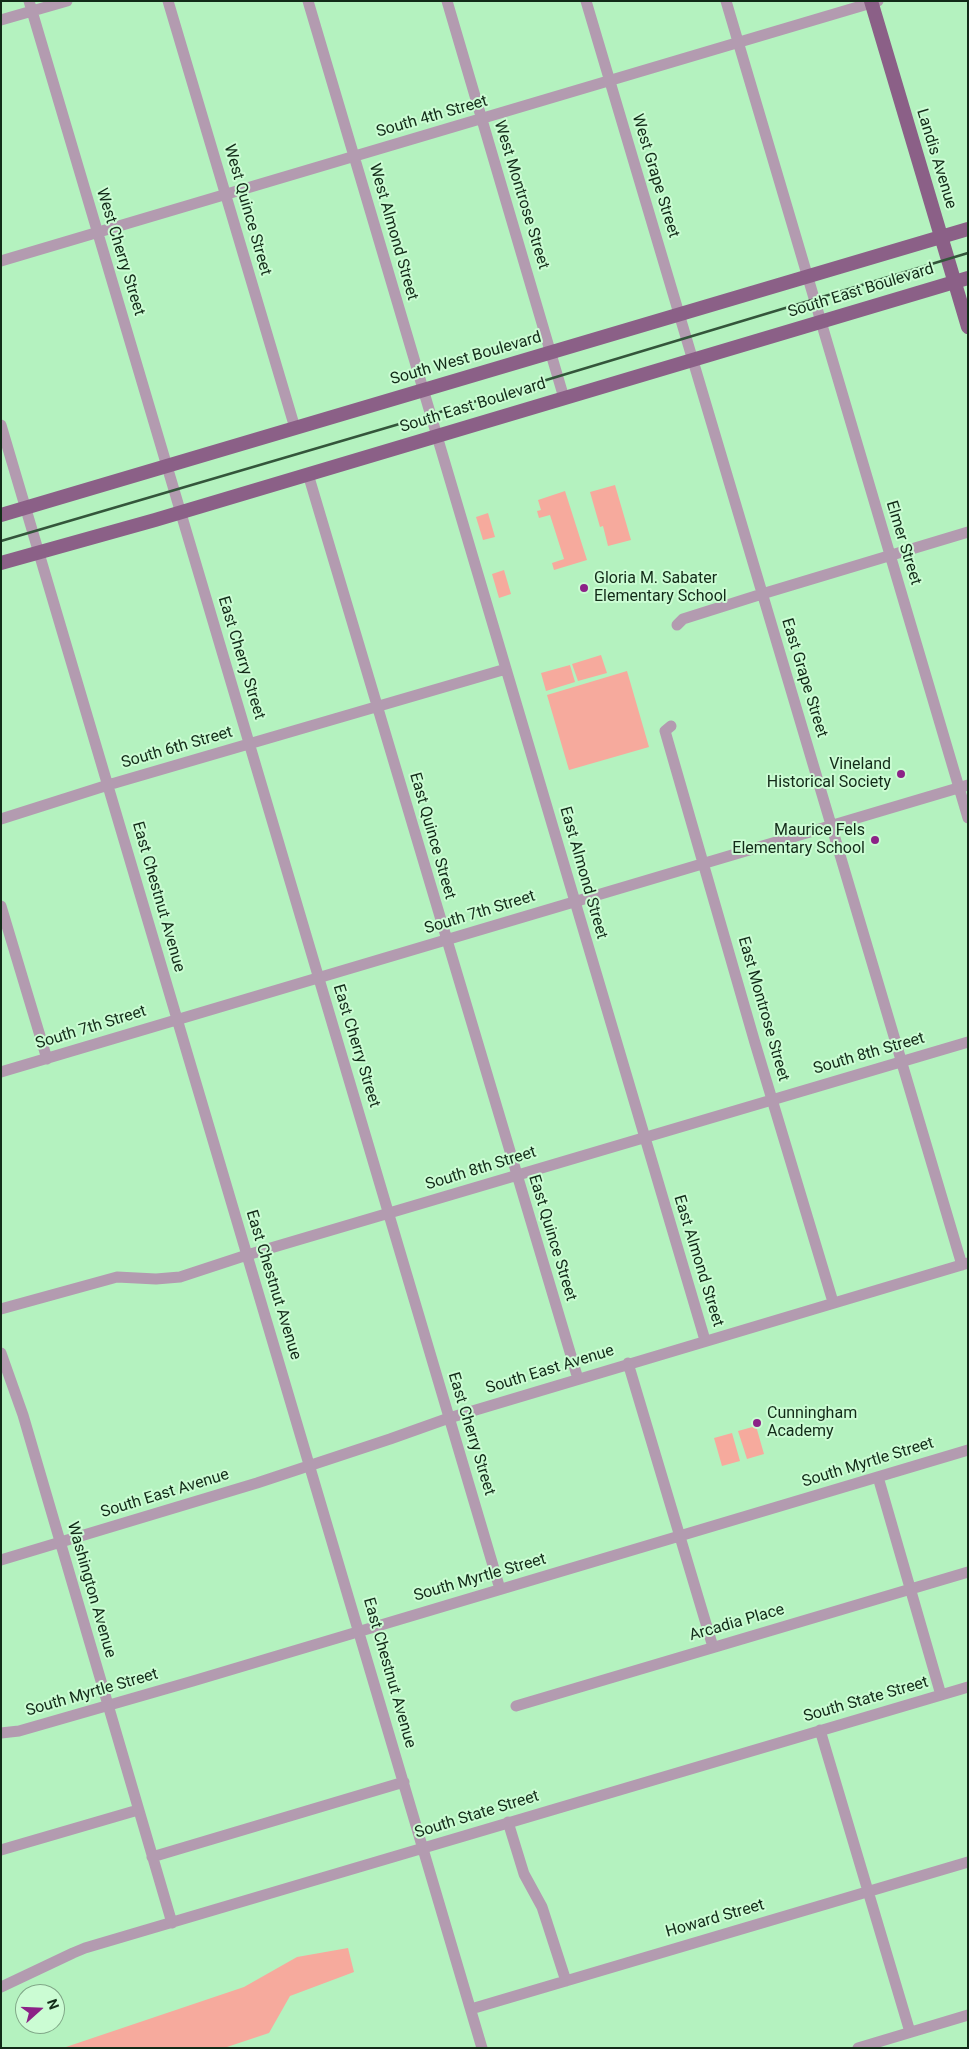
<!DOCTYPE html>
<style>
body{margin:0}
#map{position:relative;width:969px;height:2049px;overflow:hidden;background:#b4f2bf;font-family:Roboto,sans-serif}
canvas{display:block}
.frame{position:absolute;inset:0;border:2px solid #122b18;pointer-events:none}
.north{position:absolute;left:15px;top:1984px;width:50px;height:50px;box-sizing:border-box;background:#cbfcd3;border:1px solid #81a888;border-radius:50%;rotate:70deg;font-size:14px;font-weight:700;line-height:20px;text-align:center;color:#122b18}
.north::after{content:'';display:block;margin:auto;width:18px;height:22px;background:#8c2287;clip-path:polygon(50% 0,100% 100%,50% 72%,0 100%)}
</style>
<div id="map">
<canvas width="969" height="2049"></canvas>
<div class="frame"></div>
<div class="north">N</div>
</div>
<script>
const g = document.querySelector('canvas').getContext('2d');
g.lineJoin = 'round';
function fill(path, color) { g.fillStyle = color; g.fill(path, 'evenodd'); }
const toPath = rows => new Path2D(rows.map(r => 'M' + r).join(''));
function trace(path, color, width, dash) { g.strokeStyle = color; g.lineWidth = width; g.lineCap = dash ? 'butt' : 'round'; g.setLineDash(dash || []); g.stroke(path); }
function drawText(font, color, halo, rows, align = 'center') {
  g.font = font + ' Roboto,sans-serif'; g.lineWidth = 4; g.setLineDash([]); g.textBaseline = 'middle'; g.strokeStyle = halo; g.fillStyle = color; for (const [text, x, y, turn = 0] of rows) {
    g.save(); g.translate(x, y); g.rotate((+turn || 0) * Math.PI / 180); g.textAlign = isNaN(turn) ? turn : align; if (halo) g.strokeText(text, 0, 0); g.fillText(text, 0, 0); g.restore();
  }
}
const green = toPath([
 [615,485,631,540,608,546,603,526,600,527,590,492],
 [565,491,587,560,554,570,552,563,564,559,550,515,539,518,537,511,541,510,538,500],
 [488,513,495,537,483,540,476,517],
 [504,570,511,594,499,598,492,574],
 [601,655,607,673,578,681,572,664],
 [570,665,575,682,546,691,541,673],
 [627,671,649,747,569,770,547,695],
 [756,1426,764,1454,747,1459,738,1431],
 [732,1433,740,1461,722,1466,714,1438],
 [348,1948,354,1972,290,1996,269,2033,224,2048,63,2048,244,1987,297,1957]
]);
const minor = toPath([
 [29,1,500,1589],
 [168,1,295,428],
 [308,1,705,1340],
 [447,1,564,398],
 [586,1,962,1265],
 [726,1,968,818],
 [1,20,67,1],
 [1,261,878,1],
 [1,425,482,2048],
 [308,474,578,1379],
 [677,625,683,619,762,594,968,532],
 [671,726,665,731,755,1043,833,1302],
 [1,819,108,785,506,669],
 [1,906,47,1059],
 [1,1072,968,785],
 [1,1309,117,1277,156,1279,180,1277,247,1255,968,1042],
 [1,1353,23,1415,172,1923],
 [628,1363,713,1647],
 [878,1477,941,1695],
 [1,1560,257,1483,390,1439,449,1418,968,1263],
 [516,1706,968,1572],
 [820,1730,910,2032],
 [1,1733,19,1731,193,1681,968,1450],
 [508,1822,524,1874,542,1907,566,1981],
 [1,1850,138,1810],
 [152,1857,404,1782],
 [1,1987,73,1953,85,1948,968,1687],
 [471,2009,968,1862],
 [858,2048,968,2015]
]);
const major = toPath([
 [871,1,968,327],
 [1,515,968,229],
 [1,563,155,520,968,278]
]);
const rail = toPath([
 [1,541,430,415,968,253]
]);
const markers = [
 [584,588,5,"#8c2287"],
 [901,774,5,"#8c2287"],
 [875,840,5,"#8c2287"],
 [757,1423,5,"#8c2287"]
];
const streetNames = [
 ["South 4th Street",432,117,-16],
 ["Landis Avenue",936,159,73],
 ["West Grape Street",655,176,73],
 ["West Montrose Street",521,195,73],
 ["West Quince Street",247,210,74],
 ["West Almond Street",393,232,74],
 ["West Cherry Street",120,252,73],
 ["South East Boulevard",861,291,-17],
 ["South West Boulevard",466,359,-16],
 ["South East Boulevard",473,406,-17],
 ["Elmer Street",903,543,73],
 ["East Cherry Street",241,658,73],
 ["East Grape Street",804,678,73],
 ["South 6th Street",177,748,-16],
 ["East Quince Street",432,836,74],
 ["East Almond Street",583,873,74],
 ["East Chestnut Avenue",158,897,74],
 ["South 7th Street",480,913,-17],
 ["East Montrose Street",763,1009,74],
 ["South 7th Street",91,1028,-17],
 ["East Cherry Street",356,1046,73],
 ["South 8th Street",869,1054,-16],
 ["South 8th Street",481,1169,-17],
 ["East Quince Street",552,1238,73],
 ["East Almond Street",698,1261,73],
 ["East Chestnut Avenue",273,1285,73],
 ["South East Avenue",550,1370,-17],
 ["East Cherry Street",471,1434,73],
 ["South Myrtle Street",868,1463,-17],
 ["South East Avenue",165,1494,-17],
 ["South Myrtle Street",480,1578,-16],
 ["Washington Avenue",91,1590,74],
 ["Arcadia Place",737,1623,-16],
 ["East Chestnut Avenue",389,1673,74],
 ["South Myrtle Street",92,1693,-16],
 ["South State Street",866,1700,-16],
 ["South State Street",477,1815,-17],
 ["Howard Street",715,1919,-16]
];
const poiNames = [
 ["Gloria M. Sabater",594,579],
 ["Elementary School",594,597],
 ["Vineland",891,765,"right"],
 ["Historical Society",891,783,"right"],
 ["Maurice Fels",865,831,"right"],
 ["Elementary School",865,849,"right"],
 ["Cunningham",767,1414],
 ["Academy",767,1432]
];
fill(green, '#f6aa9d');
trace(minor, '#b39bb0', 11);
trace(major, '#8b6087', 14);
trace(rail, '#34553b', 2.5);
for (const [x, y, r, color] of markers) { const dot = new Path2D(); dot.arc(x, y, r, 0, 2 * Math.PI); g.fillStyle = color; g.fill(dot); trace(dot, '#cbfcd3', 2); }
drawText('16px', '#122b18', '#cbfcd3', streetNames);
drawText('16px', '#122b18', '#cbfcd3', poiNames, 'left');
</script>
